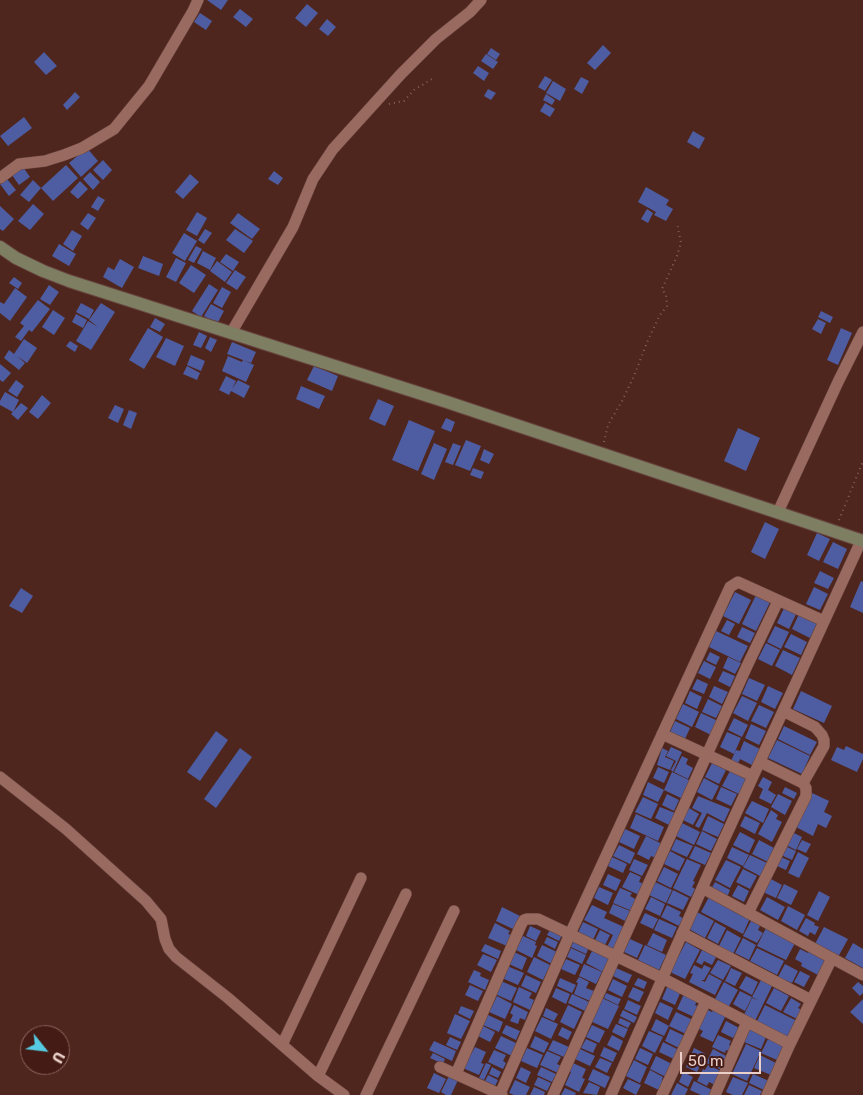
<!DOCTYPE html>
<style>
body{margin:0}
#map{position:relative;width:863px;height:1095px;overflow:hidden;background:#4f261e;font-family:Rubik,sans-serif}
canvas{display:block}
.north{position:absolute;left:20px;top:1025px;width:50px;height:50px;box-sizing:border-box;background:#441c15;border:1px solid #87645d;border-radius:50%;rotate:119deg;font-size:14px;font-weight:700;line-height:20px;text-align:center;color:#ebcfc9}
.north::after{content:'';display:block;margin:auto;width:18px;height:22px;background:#55cae0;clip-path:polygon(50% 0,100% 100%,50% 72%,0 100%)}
.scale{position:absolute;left:680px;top:1052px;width:81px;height:22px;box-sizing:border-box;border:2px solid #ebcfc9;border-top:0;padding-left:6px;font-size:15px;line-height:18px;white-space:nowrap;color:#ebcfc9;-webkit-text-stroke:4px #441c15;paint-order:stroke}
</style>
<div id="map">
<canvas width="863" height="1095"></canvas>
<div class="north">U</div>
<div class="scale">50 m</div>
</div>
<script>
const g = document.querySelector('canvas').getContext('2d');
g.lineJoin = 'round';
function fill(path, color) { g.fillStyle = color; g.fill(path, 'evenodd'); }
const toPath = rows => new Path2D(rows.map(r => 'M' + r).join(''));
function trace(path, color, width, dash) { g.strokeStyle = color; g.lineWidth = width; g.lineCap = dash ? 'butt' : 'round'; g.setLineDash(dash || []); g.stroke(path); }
const building = toPath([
 [207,0,228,0,221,10],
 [307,4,318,13,306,27,295,18],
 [240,9,253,19,246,27,233,17],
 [200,13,212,21,206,30,194,22],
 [327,19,336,27,328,36,319,29],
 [603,45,611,53,595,70,587,63],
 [491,48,500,54,496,60,487,54],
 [44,52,57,66,46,75,34,62],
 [486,54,498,62,493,69,481,61],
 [478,66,489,73,484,81,473,73],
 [545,76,552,80,545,91,538,87],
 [581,77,589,81,582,94,574,89],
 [553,81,566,89,560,101,546,93],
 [488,89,496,93,491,100,484,96],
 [75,92,80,97,67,110,63,105],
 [546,94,555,100,552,105,543,100],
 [545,103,555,109,550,117,540,111],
 [24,117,32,128,8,146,0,136],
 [693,131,705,138,699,149,687,142],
 [87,148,98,161,81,177,69,163],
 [103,160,112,170,103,180,93,170],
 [66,165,78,178,53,201,41,188,29,202,20,195,33,180,41,188],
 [23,167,30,177,19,185,12,175],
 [274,171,283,178,278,185,268,179],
 [90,172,100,182,93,190,83,179],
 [190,174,199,182,183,199,175,192],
 [7,179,16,190,9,196,0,184],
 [80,181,88,189,78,199,70,192],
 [646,187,669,200,666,205,673,209,666,221,654,215,656,212,638,202],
 [98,196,105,200,98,211,91,207],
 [33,204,44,214,30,230,18,221],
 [0,206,14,219,3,231,0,229],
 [647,209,653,213,648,223,641,219],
 [197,212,207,218,197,236,186,230],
 [88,213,96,218,88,230,80,224],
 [238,213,260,229,252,239,230,223],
 [205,229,212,233,204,244,198,240],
 [235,229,253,241,244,253,226,240],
 [72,230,82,236,73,251,63,244],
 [184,233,197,241,185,261,172,253],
 [59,244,76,254,69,266,52,256],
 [196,246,202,249,194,263,188,260],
 [203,251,216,258,210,270,197,263],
 [226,254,239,262,233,271,220,262],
 [143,256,163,264,159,276,138,268],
 [176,258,186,263,176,282,166,277],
 [120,259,134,267,122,288,103,277,108,267,114,270],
 [217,261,232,272,225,282,210,271],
 [191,265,206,275,194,293,179,283],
 [235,270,246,277,237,290,226,283],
 [14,277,22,283,18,289,9,283],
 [209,284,218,290,201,317,192,311],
 [49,285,59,292,50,305,40,299],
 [222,287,231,292,222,308,213,303],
 [15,288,27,297,10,321,0,313,0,302,4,304],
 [38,300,50,309,32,332,29,330,21,341,15,337,24,326,20,323],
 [81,303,94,310,89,319,76,312],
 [101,303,115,312,91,350,76,341,88,321,98,327,89,320],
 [211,304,224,311,217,324,204,316],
 [53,310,65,318,54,335,42,327],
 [821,311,833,317,830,323,818,317],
 [76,314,87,320,83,328,72,322],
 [155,318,165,324,160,332,150,327],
 [818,319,826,323,821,334,812,329],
 [148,328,163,337,144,369,129,360],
 [841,328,852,333,838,365,827,360],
 [199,332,207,336,201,348,193,345],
 [210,337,217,340,211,352,205,348],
 [166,338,184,346,175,366,156,357],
 [24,339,37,348,27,363,17,356,25,363,19,370,4,358,9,350,14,354],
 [70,341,78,346,75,352,66,346],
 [232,342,256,352,251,363,227,354],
 [191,355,205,361,201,371,187,365],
 [228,356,242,362,243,360,254,365,246,382,222,371],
 [0,364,11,373,3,382,0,380],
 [187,366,200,373,197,380,183,374],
 [314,366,338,376,332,391,307,380],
 [226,376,236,381,232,389,238,380,250,386,244,398,231,391,229,395,219,390],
 [16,380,24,386,17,397,8,391],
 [301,386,325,396,319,409,296,399],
 [5,392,19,400,13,412,0,405,0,401],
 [42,395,51,403,38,419,29,412],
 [378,399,394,406,385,426,369,419],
 [21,403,28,408,18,420,11,414],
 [115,405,124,409,118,423,108,418],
 [129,410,137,413,131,429,123,425],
 [446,418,455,422,451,432,441,428],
 [409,420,435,431,418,471,392,460],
 [738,428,760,438,746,471,724,461],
 [466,440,481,446,470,471,455,465],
 [434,443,447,449,434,480,421,474],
 [453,443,461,446,453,465,445,462],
 [484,449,494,454,489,464,480,460],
 [473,468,484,472,481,479,470,475],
 [765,522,779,529,765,559,751,552],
 [817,533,830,539,819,561,807,555],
 [833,542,847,549,838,569,823,562],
 [820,571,834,578,828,589,814,583],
 [861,581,863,582,863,613,850,607],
 [814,587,828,594,820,610,806,604],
 [21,588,33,596,22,613,9,606],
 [735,592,751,600,739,624,723,616],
 [757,593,771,600,756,631,742,624],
 [785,606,797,612,789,629,777,623],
 [800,612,818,621,810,638,792,629],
 [727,620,735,624,729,635,721,631],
 [775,626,789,632,781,649,767,642],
 [742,627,755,633,750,643,737,637],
 [716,631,748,646,740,662,709,647],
 [791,634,807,642,801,655,784,647],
 [766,643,780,650,772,666,758,659],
 [783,650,800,658,792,675,775,666],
 [710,652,720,657,716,665,706,660],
 [728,657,741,663,735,674,723,668],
 [704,661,716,667,710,679,698,673],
 [723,671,735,676,730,687,718,681],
 [749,678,765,685,757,701,742,694],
 [697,679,708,684,704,694,692,689],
 [714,686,728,692,722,704,709,697],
 [768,686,783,693,775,709,761,702],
 [690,691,702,697,697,709,685,703],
 [801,691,832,706,824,723,793,709],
 [742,696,757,703,748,721,733,713],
 [708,699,722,706,716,718,702,712],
 [683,704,699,712,692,727,676,719],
 [759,705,774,712,766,728,751,721],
 [701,713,718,721,711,735,695,727],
 [734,718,748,725,742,737,728,730],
 [675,721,690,728,685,739,670,732],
 [751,724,766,731,759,745,745,738],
 [784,726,817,742,810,755,778,739],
 [216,731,228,740,200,781,187,772],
 [727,732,741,738,734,754,720,747],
 [777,740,810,756,802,774,768,758],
 [744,741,760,749,752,765,740,759,737,766,730,763,736,750,740,751],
 [846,746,863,754,863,759,857,772,831,760,837,747,844,750],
 [671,747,682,752,673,772,671,770,676,761,666,756],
 [240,748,252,757,216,808,204,799],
 [662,748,668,751,665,757,674,761,670,770,657,765],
 [682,756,688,759,686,764,693,768,688,779,674,772],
 [712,763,726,770,719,784,705,777],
 [658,767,669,772,664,783,653,778],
 [730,771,746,779,739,794,722,786],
 [672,772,691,781,683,799,664,790],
 [763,777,772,782,768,790,776,795,771,804,759,798,763,789,758,786],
 [704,778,719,786,712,800,697,792],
 [648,782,664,790,658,802,643,795],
 [721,787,737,794,731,806,716,799],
 [785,787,797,793,794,799,782,793],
 [812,793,829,801,824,812,832,816,826,828,818,824,813,836,796,827],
 [667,794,679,800,674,811,662,805],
 [778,794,792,801,785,815,771,807],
 [698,796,730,809,724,822,707,813,699,828,695,826,702,813,692,808],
 [643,797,658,804,651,819,635,812],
 [752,801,769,809,763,823,745,813],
 [660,807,675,813,669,825,655,818],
 [689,808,699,814,693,825,683,820],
 [771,810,778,815,776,819,782,822,772,842,758,834],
 [636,814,664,827,658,841,630,828],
 [708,816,724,824,718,837,702,830],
 [745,816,760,823,755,834,740,826],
 [682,823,700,832,694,845,676,836],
 [625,829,640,836,634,849,619,842],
 [702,831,717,839,711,851,696,844],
 [790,831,802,837,796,850,786,845],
 [740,832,755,840,749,853,733,845],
 [646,836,662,844,656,858,651,856,649,860,637,854],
 [676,839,693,846,687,857,671,850],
 [759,840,774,848,768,862,752,854],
 [802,840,811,844,806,853,797,849],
 [619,845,635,853,630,864,613,856],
 [695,846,711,853,705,865,689,858],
 [785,846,796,851,792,860,781,855],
 [732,847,749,855,743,866,727,858],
 [670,851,685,859,679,871,664,864],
 [798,852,809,858,799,878,788,873],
 [750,855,767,863,760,876,743,867],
 [612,857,627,864,623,873,608,866],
 [781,857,790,861,786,870,777,866],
 [634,859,648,865,642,876,629,870],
 [687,859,701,865,693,881,695,882,692,887,695,889,691,897,673,888],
 [726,860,741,867,730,888,715,880],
 [664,867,678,874,671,888,657,881],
 [743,869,757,876,750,889,736,882],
 [630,872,641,877,639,882,644,884,639,895,622,887],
 [608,874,621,880,616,891,603,885],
 [769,878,782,885,776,898,763,892],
 [655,882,672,890,666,903,649,895],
 [715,882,730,890,727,897,711,889],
 [784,884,798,891,791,905,777,898],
 [738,885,749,891,744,902,732,896],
 [599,887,613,893,608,905,594,898],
 [620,888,632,893,630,896,637,900,632,911,613,903],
 [673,890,689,898,683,910,667,903],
 [819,891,830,897,818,921,807,915],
 [651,897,665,904,660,916,645,909],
 [709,897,750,918,743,934,701,912],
 [767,897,785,907,778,920,760,910],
 [613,904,630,911,625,921,609,913],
 [592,905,607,912,604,918,624,927,613,949,607,947,613,935,584,920],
 [667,905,681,912,679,916,683,918,679,926,661,917],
 [788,906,805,915,797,930,781,921],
 [502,907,520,916,513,929,496,921],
 [697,912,714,921,705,938,689,929],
 [645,913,658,919,653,929,640,923],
 [806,918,815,923,814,925,819,927,815,935,810,932,808,936,799,931],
 [659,919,677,927,672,938,654,930],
 [752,919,761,924,758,930,763,933,757,943,743,936],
 [583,922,598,929,593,940,578,933],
 [715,922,726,928,718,944,707,938],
 [495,923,510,931,508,934,512,935,507,946,488,938],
 [530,926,541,931,536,941,526,936],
 [824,927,848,939,838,957,815,944],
 [766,928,795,943,786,960,757,946],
 [550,930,562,935,559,941,547,935],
 [600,930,610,935,605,945,595,940],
 [727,930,741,938,733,954,719,946],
 [653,933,667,940,662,952,647,945],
 [523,936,536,942,535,945,537,946,532,958,516,950],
 [547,937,558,942,555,949,544,943],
 [743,938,756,945,749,960,735,953],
 [630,939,643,945,637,958,624,952],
 [574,940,589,947,586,954,571,947],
 [686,942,700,950,685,979,670,972],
 [853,943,863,949,863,968,845,958],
 [485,944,501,951,498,959,481,951],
 [542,945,557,952,552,964,537,956],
 [645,945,666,955,659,970,638,960],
 [571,948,586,955,582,964,567,957],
 [757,948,784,961,777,975,750,961],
 [593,949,610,957,603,972,586,963],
 [800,949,808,953,809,950,826,959,818,975,801,966,802,963,795,959],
 [702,950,716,957,712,965,704,961,702,965,696,962],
 [514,952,527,958,522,970,509,964],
 [483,954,497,960,491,972,477,965],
 [534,957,550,965,543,980,527,972],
 [566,959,580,965,575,975,561,969],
 [718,960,731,966,723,980,710,973],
 [584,964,602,972,596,984,579,976],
 [785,964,798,971,792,983,778,977],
 [694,965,702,969,704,965,711,968,704,980,701,980,705,982,709,974,722,981,715,995,689,982,693,974,690,973],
 [507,966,524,973,518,985,502,978],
 [616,968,632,975,628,983,613,976],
 [731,968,742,973,735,986,725,981],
 [474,970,481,973,480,976,489,980,485,990,468,982],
 [800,971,810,976,804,987,794,982],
 [526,975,541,982,536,993,521,986],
 [746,976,758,982,752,995,739,988],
 [579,977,589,982,586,988,594,991,590,1001,574,994,578,983,576,982],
 [560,978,576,985,572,993,557,986],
 [638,978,647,982,644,989,634,985],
 [613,979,627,986,622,997,608,990],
 [761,980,772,986,755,1021,744,1015,752,998,758,1000,752,997],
 [501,981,517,988,511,1001,495,994],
 [724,982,738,990,728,1008,714,1001],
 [858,982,863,986,863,993,860,996,852,988],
 [470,985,483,991,478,1001,465,995],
 [668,985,681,991,675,1005,662,999],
 [519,987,532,993,529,998,534,1000,530,1010,513,1002],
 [633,987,644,992,639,1002,628,997],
 [556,988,570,994,566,1004,552,997],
 [774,988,789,996,781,1011,766,1003],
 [740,991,752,997,745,1011,733,1004],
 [606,993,621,999,618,1005,604,998],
 [572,994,589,1002,585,1011,568,1003],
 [684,994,698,1000,695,1005,699,1007,694,1017,677,1009],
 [497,996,512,1004,505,1019,489,1012],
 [602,998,619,1006,608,1029,590,1021],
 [791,998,801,1004,798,1008,802,1010,797,1019,783,1012],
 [863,999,863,1024,850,1012],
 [628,1000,641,1006,637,1015,624,1009],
 [660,1002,673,1008,668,1020,655,1013],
 [514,1005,528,1012,525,1020,520,1018,518,1024,510,1021,513,1015,510,1013],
 [568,1005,582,1012,574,1029,560,1022],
 [765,1005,797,1021,788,1037,757,1021],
 [461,1006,474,1011,470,1019,458,1013],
 [546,1008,558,1014,554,1021,543,1016],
 [706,1009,712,1012,714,1009,726,1015,713,1042,700,1036,703,1031,697,1028],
 [623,1010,637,1017,634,1023,620,1016],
 [676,1012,693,1020,686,1034,669,1026,664,1036,651,1030,656,1019,669,1026],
 [455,1014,470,1021,461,1039,447,1033],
 [488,1015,503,1022,499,1032,483,1025],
 [542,1017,558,1024,551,1039,535,1031],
 [620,1018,631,1023,628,1028,618,1023],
 [726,1021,741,1029,738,1034,736,1033,733,1038,721,1032],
 [616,1024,628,1029,624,1038,612,1032],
 [506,1025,520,1031,516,1040,502,1033],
 [592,1025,605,1031,599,1043,586,1037],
 [483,1026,495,1032,490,1042,478,1036],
 [562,1027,572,1032,568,1040,558,1035],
 [670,1029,687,1037,681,1049,665,1041],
 [750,1029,766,1037,761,1049,744,1042],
 [649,1031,663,1037,655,1053,642,1046],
 [612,1035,623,1041,619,1051,607,1045],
 [718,1035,731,1041,729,1045,731,1046,729,1051,726,1050,725,1053,712,1047],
 [501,1036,518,1044,512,1056,495,1048],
 [535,1036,549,1043,544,1053,530,1047],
 [450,1037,461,1042,457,1050,446,1045],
 [586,1039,597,1044,593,1053,581,1048],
 [768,1039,784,1046,777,1060,761,1053],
 [553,1040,569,1047,564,1057,548,1050],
 [434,1041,456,1051,452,1061,429,1050],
 [663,1042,679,1050,674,1059,659,1052],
 [746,1044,761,1051,747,1081,732,1074],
 [475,1047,486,1052,481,1063,484,1064,479,1075,463,1068],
 [604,1047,617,1053,613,1062,600,1056],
 [527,1048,543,1055,537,1068,521,1061],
 [640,1048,653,1054,648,1065,635,1059],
 [694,1048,706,1054,697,1072,686,1067],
 [580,1049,595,1056,590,1066,575,1059],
 [713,1049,728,1057,722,1070,706,1063],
 [494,1050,506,1055,503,1061,506,1063,503,1069,488,1062],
 [547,1051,561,1057,557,1064,561,1066,558,1073,540,1065],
 [433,1053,445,1059,443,1064,430,1058],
 [760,1055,776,1063,771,1075,754,1068],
 [656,1056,672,1064,666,1077,650,1069],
 [600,1058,612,1063,607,1073,595,1067],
 [634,1060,647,1067,640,1083,626,1076],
 [486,1063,491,1065,484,1080,479,1078],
 [573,1063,586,1069,582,1078,585,1079,579,1092,565,1085,571,1072,569,1071],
 [708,1065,721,1071,715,1085,709,1082,707,1086,697,1081,703,1069,705,1070],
 [492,1067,501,1072,498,1078,489,1074],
 [521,1067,531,1072,526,1083,516,1078],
 [541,1067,556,1074,552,1082,537,1075],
 [593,1069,610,1077,605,1088,588,1080],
 [650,1070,663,1077,662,1080,663,1081,659,1090,644,1083],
 [683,1072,693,1077,688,1087,679,1082],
 [434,1073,446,1079,439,1093,427,1088],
 [753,1074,769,1081,764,1090,749,1083],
 [488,1075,498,1080,495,1086,485,1081],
 [449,1076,458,1080,451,1095,446,1095,441,1092],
 [538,1077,551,1083,547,1091,534,1085],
 [733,1077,748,1083,742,1095,733,1095,726,1092],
 [628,1079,641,1085,636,1095,623,1088],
 [515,1080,530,1087,526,1095,514,1095,509,1093],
 [694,1081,712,1090,709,1095,701,1095,690,1090],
 [589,1082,600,1087,597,1095,583,1093],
 [677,1083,688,1089,685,1095,671,1095],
 [749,1085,762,1091,760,1095,744,1095],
 [534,1087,545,1092,544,1095,530,1095],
 [565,1088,576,1093,575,1095,561,1095]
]);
const path = toPath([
 [389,104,404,101,414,90,432,79],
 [604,442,608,425,622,401,634,376,648,340,660,315,667,306,666,295,662,289,677,256,681,243,677,223],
 [839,520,863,461]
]);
const minor = toPath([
 [0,178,19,164,45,161,64,155,82,148,114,129,149,86,193,11,198,0],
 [231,333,293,227,313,179,333,149,401,74,436,39,470,12,481,0],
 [778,512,838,382,863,332],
 [783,711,815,727,822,735,824,740,824,746,803,783],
 [662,734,753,776],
 [0,777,66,829,146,901,161,919,165,939,169,949,176,957,228,998,318,1076,344,1095],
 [702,888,863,975],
 [748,913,806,796,806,788,803,783,760,762],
 [682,933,811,1000],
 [282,1045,361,878],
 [440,1067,502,1095],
 [456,1074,521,925,524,920,527,919,538,919,662,978,790,1044],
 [318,1076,406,894],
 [500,1094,570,934,730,587,738,582,824,621],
 [366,1095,454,911],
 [553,1095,747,666,778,601],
 [611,1095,711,868,861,541],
 [662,1095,706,1001],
 [715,1095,747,1022],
 [767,1095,790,1044,832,958]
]);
const secondary = toPath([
 [0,247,16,258,43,271,69,281,447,402,863,541]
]);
fill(building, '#4e5da2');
trace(minor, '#67433d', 12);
trace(secondary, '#67433d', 14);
trace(path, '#856059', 2, [1, 4]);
trace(minor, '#996a60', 11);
trace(secondary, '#7d7e62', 12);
</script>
